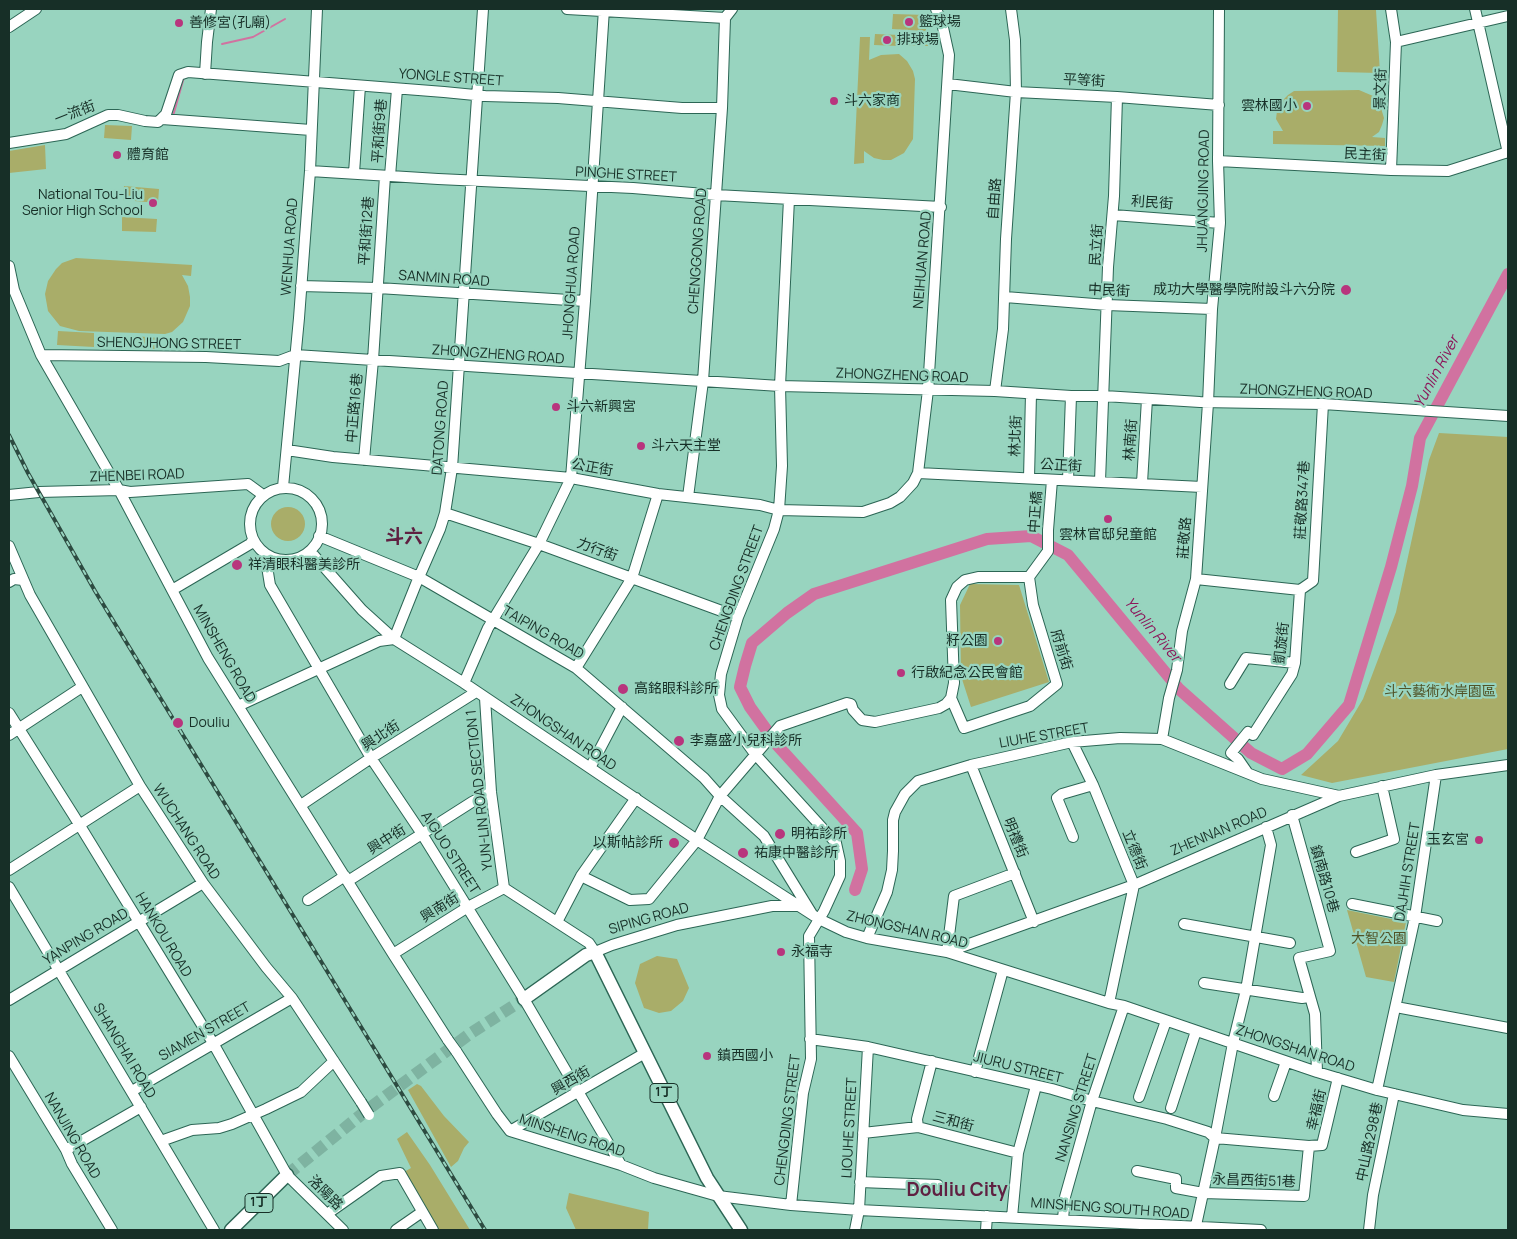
<!DOCTYPE html>
<meta charset="utf-8">
<style>
body{margin:0}
#map{position:relative;width:1517px;height:1239px;overflow:hidden;background:#98d4bf;font-family:Manrope,sans-serif}
canvas{display:block}
.frame{position:absolute;inset:0;border:10px solid #172f27;pointer-events:none}
</style>
<div id="map">
<canvas width="1517" height="1239"></canvas>
<div class="frame"></div>
</div>
<script>
const g = document.querySelector('canvas').getContext('2d');
g.lineJoin = 'round';
function fill(path, color) { g.fillStyle = color; g.fill(path, 'evenodd'); }
const toPath = rows => new Path2D(rows.map(r => 'M' + r).join(''));
function trace(path, color, width, dash) { g.strokeStyle = color; g.lineWidth = width; g.lineCap = dash ? 'butt' : 'round'; g.setLineDash(dash || []); g.stroke(path); }
function drawText(font, color, halo, rows, align = 'center') {
  g.font = font + ' Manrope,"Noto Sans TC",sans-serif'; g.lineWidth = 4.5; g.setLineDash([]); g.textBaseline = 'middle'; g.strokeStyle = halo; g.fillStyle = color; for (const [text, x, y, turn = 0] of rows) {
    g.save(); g.translate(x, y); g.rotate((+turn || 0) * Math.PI / 180); g.textAlign = isNaN(turn) ? turn : align; if (halo) g.strokeText(text, 0, 0); g.fillText(text, 0, 0); g.restore();
  }
}
const green = toPath([
 [1338,9,1376,10,1380,73,1337,72],
 [893,14,926,15,926,31,892,29],
 [875,34,900,35,899,46,874,45],
 [904,34,929,35,928,46,903,45],
 [860,37,870,37,869,60,881,55,899,54,907,61,913,71,915,79,913,139,904,153,891,160,883,160,874,158,864,151,864,163,854,164],
 [1359,90,1373,96,1380,105,1384,118,1382,125,1379,132,1372,137,1385,138,1385,146,1273,144,1273,131,1283,131,1276,119,1277,111,1278,105,1288,95,1294,91],
 [105,125,132,126,131,140,104,138],
 [45,145,46,169,9,173,9,151],
 [124,186,159,189,158,203,123,200],
 [122,217,157,219,156,232,122,231],
 [76,258,192,265,191,276,182,275,188,286,190,297,190,306,183,322,172,332,165,334,79,331,60,326,48,311,45,294,48,281,56,269,62,263],
 [58,331,94,333,94,347,57,345],
 [132,336,162,338,161,349,132,348],
 [1439,433,1508,437,1508,749,1332,783,1301,775,1338,741,1363,699,1396,612,1429,460],
 '271 524a17 17 0 1 1 34 0a17 17 0 1 1-34 0Z',
 [970,584,1019,585,1049,682,971,707,961,676,960,605],
 [1347,910,1406,922,1394,982,1366,977],
 [657,956,677,959,689,988,683,1001,671,1011,659,1013,644,1008,635,983,640,964],
 [417,1084,421,1086,444,1116,469,1142,464,1148,458,1161,451,1167,408,1090],
 [407,1132,430,1165,470,1230,439,1230,404,1172,411,1168,397,1139],
 [569,1193,649,1212,648,1230,576,1230,566,1208]
]);
const stream = toPath([
 [222,44,253,37,285,19],
 [173,116,184,77]
]);
const river = toPath([
 [855,890,862,869,857,833,778,746,750,707,740,687,745,666,752,643,787,613,814,594,987,539,1031,536,1068,555,1179,689,1251,753,1282,769,1307,754,1349,705,1391,567,1412,486,1420,438,1508,274]
]);
const majorTunnel = toPath([
 [287,1175,367,1110,471,1033,524,999]
]);
const minor = toPath([
 [567,9,725,18],
 [1391,9,1396,42,1391,170],
 [1475,9,1508,153],
 [9,27,36,9],
 [1396,42,1508,16],
 [205,74,207,42,211,9],
 [948,84,1016,92,1117,97,1219,105],
 [162,119,311,130],
 [9,143,66,134,108,115,118,115,145,121,158,122,166,114,179,75,188,72,444,92,485,96,558,98,682,108,722,108],
 [1218,161,1391,170,1448,171,1508,152],
 [310,171,438,179,633,188,716,195,941,207],
 [354,173,360,86],
 [390,176,397,89],
 [789,199,780,386,782,466,779,510,774,529,738,617,721,674,719,695,722,709,755,754,836,843,840,861,840,876,824,911,809,936,811,1059,803,1093,791,1205],
 [1113,215,1220,223],
 [9,266,14,290,41,355,119,490,208,658,393,954,448,1040],
 [301,286,378,288,585,301],
 [1005,297,1107,305,1212,309],
 [41,355,206,357,279,361,295,355,780,386,995,391,1071,396,1104,396,1200,402,1323,404,1508,416],
 [995,391,1003,329,1006,239,1016,92,1015,40,1011,9],
 [287,450,333,457,571,478,658,494,760,505,779,510,863,512,890,503,900,497,913,483,918,473,928,390,949,55,942,23,936,9],
 [364,460,373,360,385,176],
 [918,473,1202,487],
 [1029,478,1031,394],
 [1068,480,1071,396],
 [1100,481,1108,267,1114,196,1117,97],
 [1142,483,1147,399],
 [283,487,299,318,310,171,317,9],
 '250 524a36 36 0 1 1 72 0a36 36 0 1 1-72 0Z',
 [9,495,39,492,119,490,130,492,248,484,263,495],
 [688,497,703,381,722,108,725,18,732,9],
 [445,513,539,544,738,617],
 [319,536,419,577,576,668,704,778,720,796,764,836,812,914],
 [9,546,30,595,140,786,203,883,266,967,292,998,361,1102],
 [310,551,362,610,394,639,464,683,697,840,819,919,846,932,867,938,947,952,1109,1003,1124,1006,1317,1072,1377,1090,1463,1110,1508,1114],
 [265,554,270,585,371,758,422,834,524,999,621,1165],
 [1196,579,1300,590],
 [9,582,14,579,23,580],
 [172,590,250,544,253,540],
 [1300,590,1313,581,1323,404],
 [576,668,632,578,658,494],
 [464,683,488,628,539,544,571,478,585,301,604,9],
 [1230,684,1246,658,1295,663],
 [485,698,491,792,504,888,589,943,595,952,612,945,677,925,772,906,796,906],
 [951,698,964,728,1030,706,1057,684,1033,605,1029,577],
 [238,706,379,641,394,639,416,584,440,529,445,513,452,468,483,9],
 [9,713,74,816,213,1043,287,1175,343,1230],
 [9,735,82,687],
 [1162,739,1169,698,1177,670,1182,631,1196,579,1208,403,1212,309,1220,223,1218,161,1219,9],
 [1072,742,1093,785,1134,885,1109,1003],
 [971,765,1034,922],
 [590,768,622,707],
 [1247,772,1238,759,1231,753,1248,732,1253,735,1292,674,1295,663,1300,590],
 [301,805,371,758,476,692],
 [1292,815,1330,951,1299,958,1315,1014,1317,1072],
 [1073,837,1057,798,1062,794,1093,785],
 [1356,852,1394,839,1382,786],
 [9,870,140,786],
 [581,876,630,900,649,899,697,840,720,796,780,726,847,703,851,704,853,710,862,720,875,722,939,708,946,704,951,698,954,683,951,600,957,587,965,580,978,577,1029,577,1048,551,1048,530,1052,480],
 [348,881,472,802,491,792],
 [9,887,214,1230],
 [308,900,345,876],
 [1352,904,1437,921],
 [557,922,581,876,636,798],
 [1184,924,1290,943],
 [867,938,887,892,892,870,893,851,893,820,895,812,905,794,918,781,971,765,1072,742,1120,738,1162,739,1262,779,1339,796],
 [947,952,1134,885,1339,796,1436,775,1508,765],
 [947,952,954,896,1015,873],
 [393,954,468,907,504,888],
 [1204,983,1302,998,1309,997],
 [9,1000,203,883],
 [1396,1007,1508,1028],
 [810,1039,868,1047,1052,1089,1092,1101,1167,1119,1208,1132,1215,1138,1309,1146],
 [456,1051,497,1114,510,1131,621,1165,654,1178,718,1196,791,1205,859,1210,1261,1230],
 [9,1056,66,1150,72,1164,112,1230],
 [932,1061,917,1119,918,1127,1018,1153],
 [975,1072,1003,970],
 [1377,1090,1415,917,1436,775],
 [132,1091,292,998],
 [1274,1096,1286,1062],
 [1139,1097,1166,1021],
 [1171,1108,1196,1031],
 [510,1131,645,1053],
 [863,1133,918,1127],
 [161,1141,192,1130,219,1128,232,1124,266,1109,301,1092,334,1061],
 [66,1150,141,1107],
 [1137,1171,1176,1179,1176,1188,1203,1193,1304,1196,1309,1146,1322,1145,1338,1078],
 [860,1182,938,1185],
 [327,1214,381,1176,400,1173,433,1230],
 [1012,1217,1018,1153,1036,1086],
 [1063,1219,1065,1197,1092,1101,1124,1006],
 [396,1230,422,1212],
 [855,1230,859,1210,868,1047],
 [986,1230,987,1216],
 [1195,1230,1215,1138,1233,1043,1246,990,1271,845,1266,827],
 [1369,1230,1373,1195,1394,1094]
]);
const major = toPath([
 [524,999,586,955,595,952,707,1178,741,1230],
 [231,1230,287,1175]
]);
const rail = toPath([
 [9,435,28,473,95,591,485,1230]
]);
const minorBridge = toPath([
 [448,1040,456,1051],
 [361,1102,369,1115]
]);
const markers = [
 [909,22,5,"#b8357d"],
 [179,23,5,"#b8357d"],
 [887,40,5,"#b8357d"],
 [834,101,5,"#b8357d"],
 [1307,106,5,"#b8357d"],
 [117,155,5,"#b8357d"],
 [153,203,5,"#b8357d"],
 [1346,290,6,"#b8357d"],
 [556,407,5,"#b8357d"],
 [641,446,5,"#b8357d"],
 [1108,519,5,"#b8357d"],
 [237,565,6,"#b8357d"],
 [998,641,5,"#b8357d"],
 [901,673,5,"#b8357d"],
 [623,689,6,"#b8357d"],
 [178,723,6,"#b8357d"],
 [679,741,6,"#b8357d"],
 [780,834,6,"#b8357d"],
 [1479,840,5,"#b8357d"],
 [674,843,6,"#b8357d"],
 [743,853,6,"#b8357d"],
 [781,952,5,"#b8357d"],
 [707,1056,5,"#b8357d"]
];
const shields = [
 [664,1093,28],
 [259,1203,28]
];
const shieldNames = [
 ["1丁",664,1093],
 ["1丁",259,1203]
];
const poiNames = [
 ["籃球場",919,22],
 ["善修宮(孔廟)",189,23],
 ["排球場",897,40],
 ["斗六家商",844,101],
 ["雲林國小",1297,106,"right"],
 ["體育館",127,155],
 ["National Tou-Liu",143,195,"right"],
 ["Senior High School",143,211,"right"],
 ["成功大學醫學院附設斗六分院",1335,290,"right"],
 ["斗六新興宮",566,407],
 ["斗六天主堂",651,446],
 ["雲林官邸兒童館",1108,535,"center"],
 ["祥清眼科醫美診所",248,565],
 ["籽公園",988,641,"right"],
 ["行啟紀念公民會館",911,673],
 ["高銘眼科診所",634,689],
 ["Douliu",189,723],
 ["李嘉盛小兒科診所",690,741],
 ["明祐診所",791,834],
 ["玉玄宮",1469,840,"right"],
 ["以斯帖診所",663,843,"right"],
 ["祐康中醫診所",754,853],
 ["永福寺",791,952],
 ["鎮西國小",717,1056]
];
const streetNames = [
 ["YONGLE STREET",451,78,4],
 ["平等街",1084,81,3],
 ["景文街",1381,89,-88],
 ["一流街",75,113,-21],
 ["平和街9巷",380,131,-86],
 ["民主街",1365,155,3],
 ["PINGHE STREET",626,175,3],
 ["JHUANGJING ROAD",1204,191,-89],
 ["自由路",995,199,-86],
 ["利民街",1152,203,4],
 ["平和街12巷",367,231,-86],
 ["民立街",1097,245,-86],
 ["WENHUA ROAD",290,247,-86],
 ["CHENGGONG ROAD",698,251,-86],
 ["NEIHUAN ROAD",923,260,-85],
 ["SANMIN ROAD",444,279,4],
 ["JHONGHUA ROAD",572,283,-86],
 ["中民街",1109,291,3],
 ["SHENGJHONG STREET",169,344,1],
 ["ZHONGZHENG ROAD",498,355,4],
 ["ZHONGZHENG ROAD",902,376,2],
 ["ZHONGZHENG ROAD",1306,392,2],
 ["中正路16巷",355,408,-85],
 ["DATONG ROAD",441,428,-86],
 ["林北街",1016,436,-88],
 ["林南街",1131,440,-86],
 ["公正街",1061,466,3],
 ["公正街",592,468,10],
 ["ZHENBEI ROAD",137,476,-2],
 ["莊敬路347巷",1303,500,-87],
 ["中正橋",1036,512,-86],
 ["莊敬路",1185,538,-86],
 ["力行街",597,550,20],
 ["CHENGDING STREET",737,588,-70],
 ["TAIPING ROAD",543,633,30],
 ["凱旋街",1282,643,-84],
 ["府前街",1061,650,73],
 ["MINSHENG ROAD",224,654,60],
 ["ZHONGSHAN ROAD",563,733,34],
 ["興北街",381,736,-33],
 ["LIUHE STREET",1044,736,-10],
 ["YUN-LIN ROAD SECTION 1",480,790,-96],
 ["WUCHANG ROAD",186,832,57],
 ["ZHENNAN ROAD",1219,832,-23],
 ["明禮街",1015,838,68],
 ["興中街",387,840,-32],
 ["立德街",1134,850,68],
 ["AIGUO STREET",450,853,57],
 ["DAJHIH STREET",1408,872,-81],
 ["鎮南路10巷",1324,879,74],
 ["興南街",440,908,-32],
 ["SIPING ROAD",649,919,-16],
 ["ZHONGSHAN ROAD",907,930,13],
 ["HANKOU ROAD",163,935,59],
 ["YANPING ROAD",86,937,-31],
 ["SIAMEN STREET",205,1032,-30],
 ["ZHONGSHAN ROAD",1295,1049,18],
 ["SHANGHAI ROAD",124,1051,59],
 ["JIURU STREET",1018,1068,14],
 ["興西街",571,1081,-30],
 ["NANSING STREET",1077,1108,-73],
 ["幸福街",1317,1110,-77],
 ["CHENGDING STREET",788,1120,-83],
 ["三和街",953,1122,15],
 ["LIOUHE STREET",850,1128,-87],
 ["NANJING ROAD",72,1136,60],
 ["MINSHENG ROAD",572,1136,18],
 ["中山路298巷",1370,1142,-78],
 ["永昌西街51巷",1254,1181,2],
 ["洛陽路",325,1193,45],
 ["MINSHENG SOUTH ROAD",1110,1209,4]
];
const parkNames = [
 ["斗六藝術水岸園區",1440,692],
 ["大智公園",1379,939]
];
const waterNames = [
 ["Yunlin River",1437,372,-62],
 ["Yunlin River",1152,630,50]
];
const districtNames = [
 ["斗六",404,538],
 ["Douliu City",957,1191]
];
fill(green, '#a9ad69');
trace(stream, '#d172a0', 2);
trace(river, '#d172a0', 12);
trace(majorTunnel, '#7eb3a1', 12, [12, 6]);
trace(minor, '#2c6655', 12);
trace(major, '#2c6655', 15);
trace(minor, '#fff', 10);
trace(major, '#fff', 12);
trace(rail, '#2d4b41', 4);
trace(rail, '#98d4bf', 2, [5.5]);
trace(minorBridge, '#2c6655', 12, []);
trace(minorBridge, '#fff', 10);
for (const [x, y, r, color] of markers) { const dot = new Path2D(); dot.arc(x, y, r, 0, 2 * Math.PI); g.fillStyle = color; g.fill(dot); trace(dot, '#98d4bf', 2); }
for (const [x, y, w] of shields) { const box = new Path2D(); box.roundRect(x - w / 2, y - 9.5, w, 19, 4); g.fillStyle = '#98d4bf'; g.fill(box); trace(box, '#172f27', 1); }
drawText('bold 12px', '#172f27', null, shieldNames);
drawText('14px', '#172f27', '#98d4bf', poiNames, 'left');
drawText('14px', '#172f27', '#98d4bf', streetNames);
drawText('14px', '#515327', '#98d4bf', parkNames);
drawText('italic 15px', '#8c185b', '#98d4bf', waterNames);
drawText('bold 19px', '#5f2041', '#98d4bf', districtNames);
</script>
